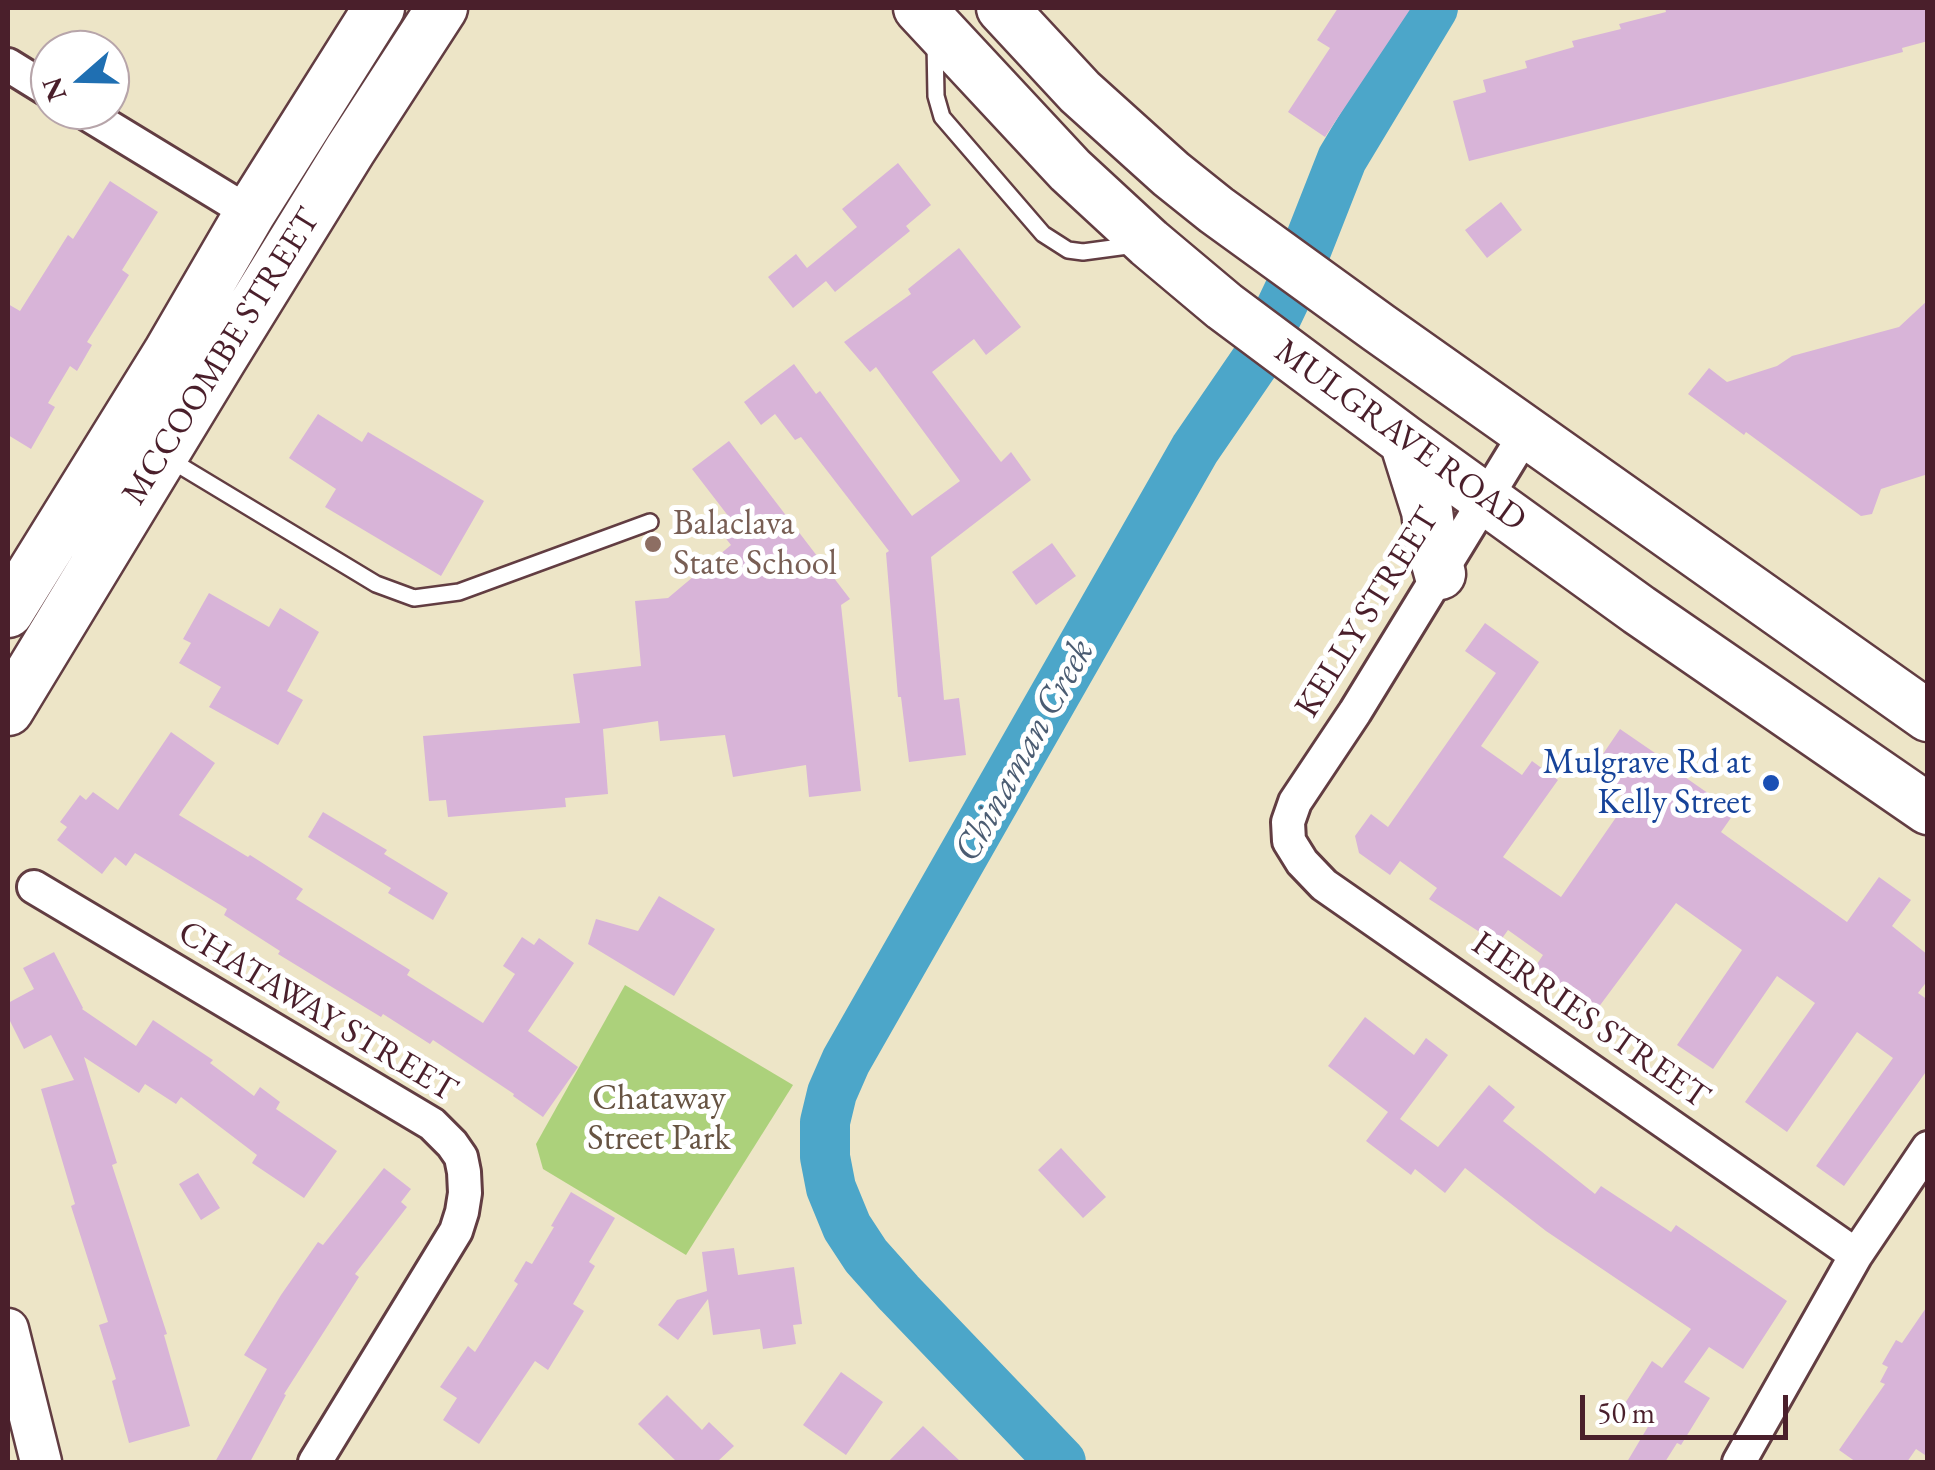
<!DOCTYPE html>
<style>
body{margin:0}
#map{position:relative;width:1935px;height:1470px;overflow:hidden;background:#ede5c7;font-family:"EB Garamond",serif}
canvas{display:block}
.frame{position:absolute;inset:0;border:10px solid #4a1f2b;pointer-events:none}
.north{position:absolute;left:30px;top:30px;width:100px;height:100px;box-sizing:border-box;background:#fff;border:2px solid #b7a5aa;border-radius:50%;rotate:250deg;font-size:28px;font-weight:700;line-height:40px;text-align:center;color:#4a1f2b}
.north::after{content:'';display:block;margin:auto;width:35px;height:45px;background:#1f6fb2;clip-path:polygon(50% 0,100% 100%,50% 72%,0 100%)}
.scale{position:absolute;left:1580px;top:1395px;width:208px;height:45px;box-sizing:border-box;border:5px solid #4a1f2b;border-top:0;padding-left:12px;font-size:30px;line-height:35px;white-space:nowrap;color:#4a1f2b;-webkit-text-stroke:8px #fff;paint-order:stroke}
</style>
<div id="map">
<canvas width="1935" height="1470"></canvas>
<div class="frame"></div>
<div class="north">N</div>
<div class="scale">50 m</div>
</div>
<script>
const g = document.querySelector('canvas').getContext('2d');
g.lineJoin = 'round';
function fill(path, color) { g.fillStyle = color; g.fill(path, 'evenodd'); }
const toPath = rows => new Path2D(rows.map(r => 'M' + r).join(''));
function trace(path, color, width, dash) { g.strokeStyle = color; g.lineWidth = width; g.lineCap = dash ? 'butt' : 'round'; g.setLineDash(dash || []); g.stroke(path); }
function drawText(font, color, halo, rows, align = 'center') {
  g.font = font + ' "EB Garamond",serif'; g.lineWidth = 10; g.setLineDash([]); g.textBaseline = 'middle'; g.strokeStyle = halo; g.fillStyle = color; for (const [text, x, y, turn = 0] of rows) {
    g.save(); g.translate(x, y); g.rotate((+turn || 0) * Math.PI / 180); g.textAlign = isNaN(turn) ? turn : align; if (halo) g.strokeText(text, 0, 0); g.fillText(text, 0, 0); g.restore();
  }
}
const green = toPath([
 [625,985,793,1085,686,1255,543,1169,536,1144]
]);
const river = toPath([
 [1061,1462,899,1293,866,1256,847,1227,831,1188,825,1157,825,1122,832,1093,846,1061,1195,449,1256,360,1296,276,1342,159,1433,8]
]);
const building = toPath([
 [1338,8,1411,8,1325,137,1288,112,1330,48,1317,40],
 [1665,8,1928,8,1928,41,1902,48,1903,52,1784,83,1469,161,1453,101,1486,92,1483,80,1527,68,1525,61,1574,47,1572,41,1621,29,1619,24,1666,12],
 [898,163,931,205,906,226,910,231,835,292,826,281,793,308,768,277,796,254,807,268,857,227,842,209],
 [110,181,158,212,122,270,129,275,87,342,92,345,77,371,70,366,48,403,55,407,31,449,8,435,8,304,20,311,68,235,73,239],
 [1501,202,1522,230,1487,258,1465,230],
 [959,248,1021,327,986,355,974,339,932,372,1001,462,1011,452,1031,480,931,557,944,700,959,698,966,755,909,762,901,697,898,697,886,553,889,551,801,437,795,440,775,414,761,425,744,402,794,364,816,394,820,391,912,516,960,481,876,367,870,372,844,342,911,294,908,289],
 [1928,300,1928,474,1881,489,1872,514,1861,516,1746,432,1744,435,1688,394,1709,368,1727,382,1777,366,1792,356,1899,327],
 [318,414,362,442,368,432,484,501,441,576,325,507,336,489,289,458],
 [729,441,850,599,841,605,861,791,809,797,806,765,733,777,725,735,660,741,658,721,603,729,608,794,565,798,566,807,448,817,446,800,429,801,423,736,580,723,573,674,641,666,635,601,668,598,731,545,716,526,729,517,692,469],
 [1052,543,1076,576,1036,605,1012,572],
 [209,593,269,627,280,608,319,632,287,691,303,700,278,745,209,707,221,687,179,663,191,643,183,639],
 [1485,623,1539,662,1481,746,1522,775,1532,761,1558,780,1503,857,1561,897,1628,800,1590,773,1620,729,1671,764,1669,766,1735,812,1721,832,1847,922,1879,877,1911,900,1892,926,1928,955,1928,980,1918,993,1928,1000,1928,1069,1844,1186,1816,1166,1893,1058,1857,1032,1787,1132,1745,1102,1815,1003,1777,976,1713,1069,1677,1045,1742,950,1676,903,1598,1008,1564,982,1560,988,1533,970,1543,955,1508,930,1498,944,1429,899,1437,888,1400,861,1390,875,1359,853,1355,836,1371,814,1388,827,1496,673,1465,651],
 [171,732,215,763,179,815,248,857,250,855,303,889,296,899,410,970,407,975,483,1023,515,974,503,966,522,937,534,945,539,938,574,963,528,1031,578,1067,543,1117,513,1096,514,1094,433,1040,430,1044,383,1014,381,1017,278,954,280,951,224,915,227,909,135,853,126,866,115,857,102,874,57,840,67,827,60,822,80,795,86,800,93,792,118,810],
 [323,812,387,850,384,854,448,893,433,920,388,893,391,888,308,837],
 [659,896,715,929,674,996,588,944,596,919,638,931],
 [54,952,83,1008,82,1009,136,1046,153,1020,213,1060,210,1063,254,1096,260,1087,280,1102,276,1109,337,1151,304,1198,252,1163,257,1155,181,1097,176,1104,145,1084,139,1093,84,1057,117,1163,112,1165,167,1334,164,1335,190,1426,129,1443,112,1381,116,1379,99,1325,108,1322,71,1206,75,1204,41,1089,74,1080,51,1035,24,1049,8,1017,8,1003,34,989,23,968],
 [1365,1017,1414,1055,1426,1038,1448,1055,1400,1119,1438,1147,1489,1085,1515,1107,1503,1121,1595,1194,1601,1186,1671,1232,1676,1225,1787,1301,1743,1369,1709,1347,1684,1382,1710,1398,1681,1445,1677,1443,1665,1462,1627,1462,1649,1425,1622,1408,1652,1361,1662,1368,1691,1329,1546,1231,1465,1168,1445,1193,1415,1169,1411,1175,1366,1141,1388,1112,1328,1066],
 [1061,1148,1106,1197,1083,1218,1038,1170],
 [384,1168,411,1189,401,1202,407,1207,355,1274,359,1277,284,1394,286,1395,250,1462,215,1462,267,1369,244,1355,281,1295,318,1242,323,1245],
 [198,1173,220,1208,201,1220,179,1184],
 [571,1192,615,1218,589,1262,595,1266,573,1304,584,1311,548,1370,535,1361,479,1444,443,1420,457,1398,440,1387,468,1346,475,1352,518,1284,514,1281,526,1261,532,1264,554,1227,551,1226],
 [734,1248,738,1275,794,1267,802,1324,793,1325,796,1344,763,1349,760,1329,713,1335,708,1299,678,1340,658,1325,677,1300,707,1291,702,1252],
 [1928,1305,1928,1457,1916,1449,1907,1462,1856,1462,1839,1450,1885,1384,1880,1382,1888,1367,1882,1364,1896,1340,1902,1343],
 [841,1372,883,1402,846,1455,803,1425],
 [667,1395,702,1430,709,1422,734,1446,717,1462,677,1462,638,1424],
 [923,1426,961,1462,888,1462]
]);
const service = toPath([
 [935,43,936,96,942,117,1043,234,1068,250,1083,252,1135,245],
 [169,459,376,584,414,598,459,592,650,522]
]);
const minor = toPath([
 [8,65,50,91],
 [81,110,250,213],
 [1527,431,1355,712,1295,802,1288,822,1289,841,1302,862,1324,885,1856,1255],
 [34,887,432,1124,452,1144,461,1157,464,1172,465,1193,462,1212,456,1231,315,1462],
 [1739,1462,1856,1255,1928,1148]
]);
const tertiary = toPath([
 [8,1329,41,1462]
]);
const primary = toPath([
 [919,8,1070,170,1149,243,1224,306,1405,441,1639,610,1928,809],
 [1002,8,1080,92,1171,174,1216,210,1379,328,1928,716],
 [1405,441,1427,511,1431,542,1440,574],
 [8,612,168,354,250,213,379,8],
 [8,710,221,359,350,150,442,8]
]);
const markers = [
 [653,544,10,"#8d6e63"],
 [1771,783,10,"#1a4fb4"]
];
const streetNames = [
 ["MCCOOMBE STREET",222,357,-58],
 ["MULGRAVE ROAD",1400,436,36],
 ["KELLY STREET",1368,613,-58],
 ["CHATAWAY STREET",317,1012,31],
 ["HERRIES STREET",1590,1021,35]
];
const educationNames = [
 ["Balaclava",673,524],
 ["State School",673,564]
];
const transitNames = [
 ["Mulgrave Rd at",1751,763],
 ["Kelly Street",1751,803]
];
const parkNames = [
 ["Chataway",659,1099],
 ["Street Park",659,1139]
];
const waterNames = [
 ["Chinaman Creek",1025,751,-61]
];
fill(green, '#acd17b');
trace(river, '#4ca6c9', 50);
fill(building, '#d8b4d8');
trace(service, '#623d42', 20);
trace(minor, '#623d42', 38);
trace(tertiary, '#623d42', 45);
trace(primary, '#623d42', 55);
trace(service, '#fff', 15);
trace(minor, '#fff', 32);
trace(tertiary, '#fff', 40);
trace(primary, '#fff', 50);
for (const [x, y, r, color] of markers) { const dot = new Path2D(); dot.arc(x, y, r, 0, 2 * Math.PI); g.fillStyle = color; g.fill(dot); trace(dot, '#fff', 4); }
drawText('35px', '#4a1f2b', '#fff', streetNames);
drawText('35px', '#785e54', '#fff', educationNames, 'left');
drawText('35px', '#164399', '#fff', transitNames, 'right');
drawText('35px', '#675443', '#fff', parkNames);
drawText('italic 38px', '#4b5c72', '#fff', waterNames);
</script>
